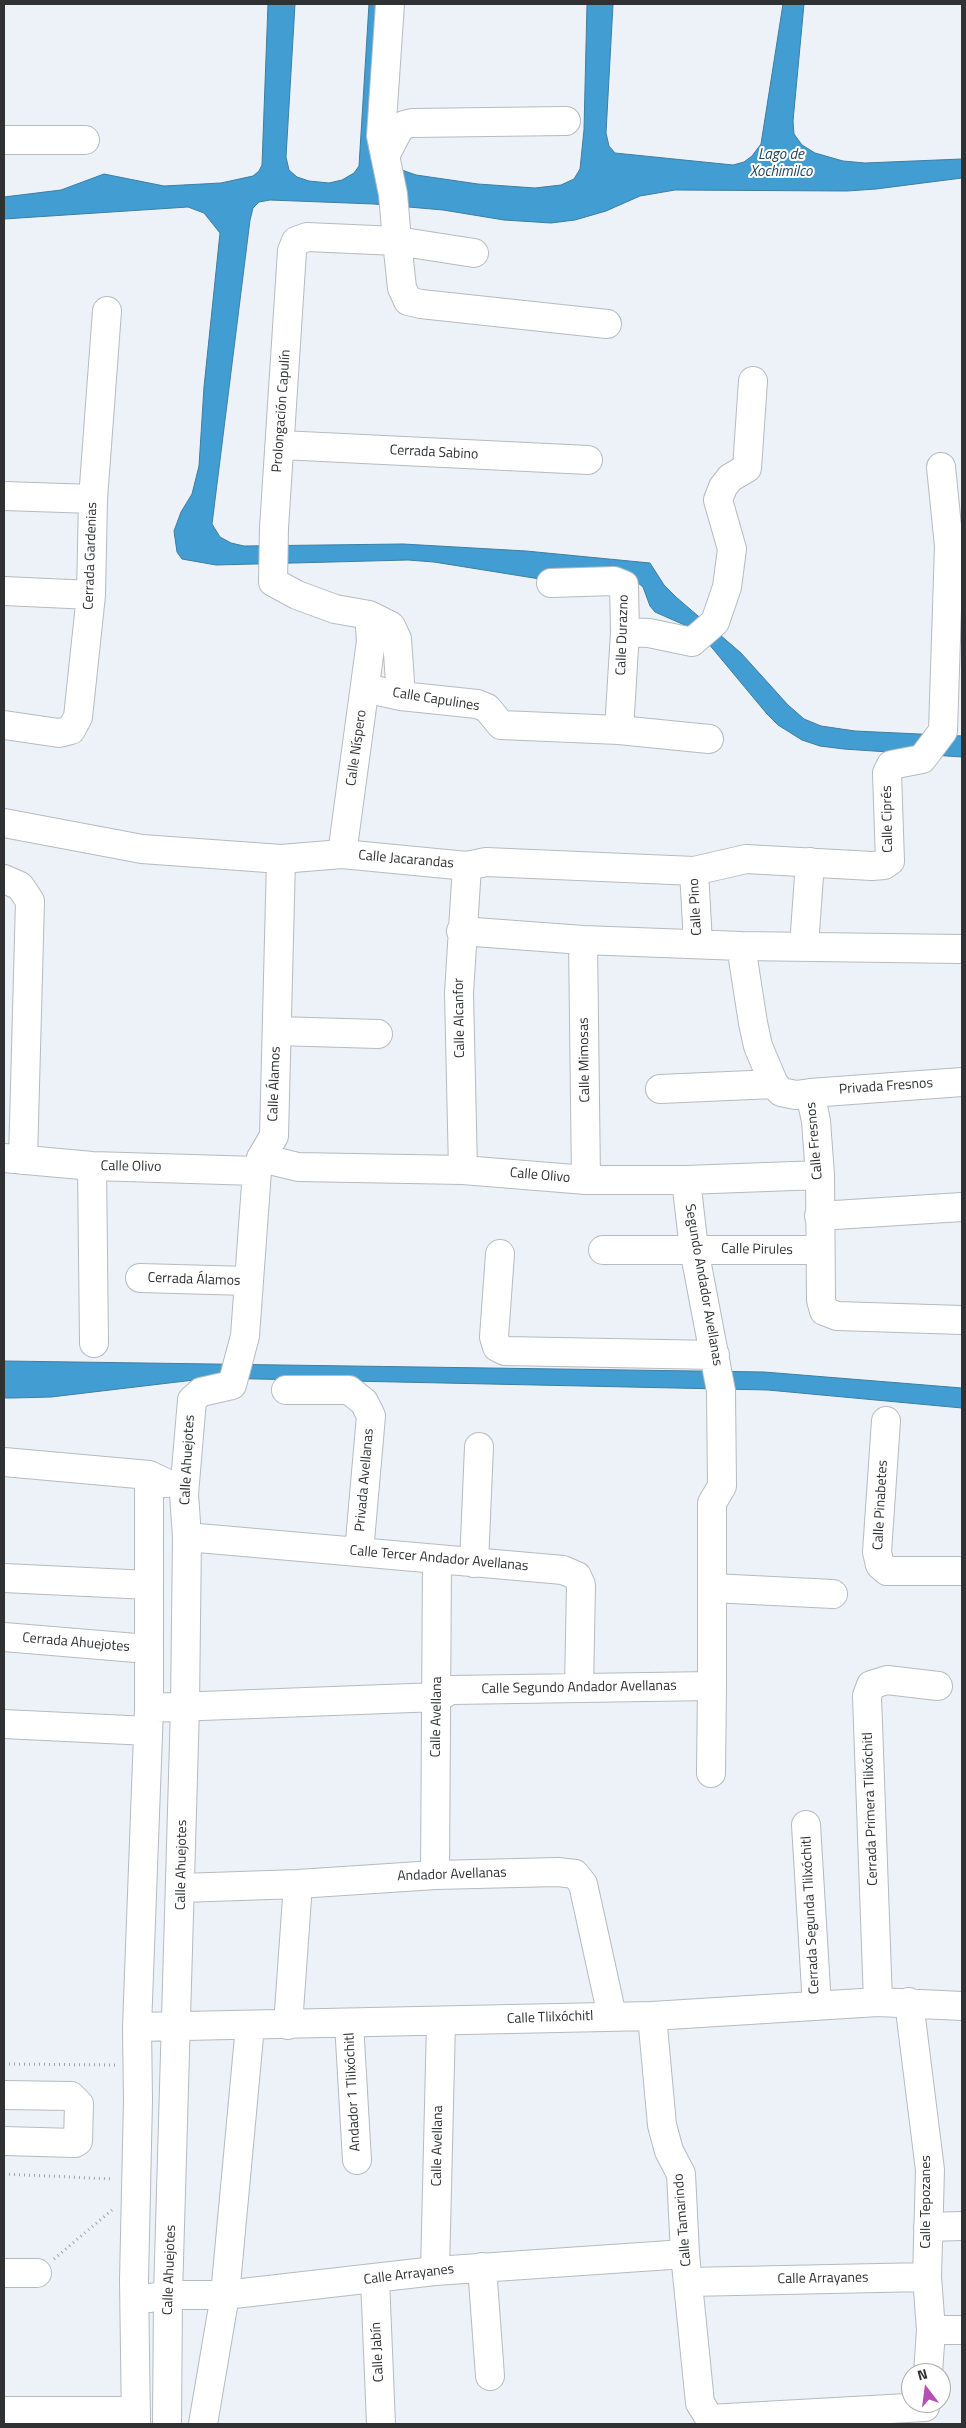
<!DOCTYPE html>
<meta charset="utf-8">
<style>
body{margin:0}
#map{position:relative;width:966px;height:2428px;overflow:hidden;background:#ecf2f7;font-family:"Titillium Web",sans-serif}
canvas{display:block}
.frame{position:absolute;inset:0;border:5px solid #2f3133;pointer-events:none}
.north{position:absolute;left:901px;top:2363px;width:50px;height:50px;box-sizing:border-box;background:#fff;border:1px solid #acadad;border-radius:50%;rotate:345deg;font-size:14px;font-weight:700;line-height:20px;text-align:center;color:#2f3133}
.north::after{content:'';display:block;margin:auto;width:18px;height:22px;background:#b850b4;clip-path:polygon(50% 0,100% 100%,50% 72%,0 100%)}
</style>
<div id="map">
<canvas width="966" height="2428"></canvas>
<div class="frame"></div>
<div class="north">N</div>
</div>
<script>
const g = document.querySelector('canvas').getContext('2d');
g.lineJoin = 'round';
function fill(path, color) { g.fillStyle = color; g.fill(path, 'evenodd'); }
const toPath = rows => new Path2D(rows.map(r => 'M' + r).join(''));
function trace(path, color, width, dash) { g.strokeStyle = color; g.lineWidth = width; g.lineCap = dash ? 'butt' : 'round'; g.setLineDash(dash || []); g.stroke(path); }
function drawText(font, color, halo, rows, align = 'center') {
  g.font = font + ' "Titillium Web",sans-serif'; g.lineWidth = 4; g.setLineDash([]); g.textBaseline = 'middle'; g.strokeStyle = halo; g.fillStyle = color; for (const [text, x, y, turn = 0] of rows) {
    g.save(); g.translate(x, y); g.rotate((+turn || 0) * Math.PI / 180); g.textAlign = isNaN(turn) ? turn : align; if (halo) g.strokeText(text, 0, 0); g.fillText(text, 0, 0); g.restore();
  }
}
const water = toPath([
 [268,4,295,4,286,157,289,170,297,177,309,181,329,183,342,180,354,173,359,166,369,4,396,4,387,130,399,169,416,175,478,184,535,188,561,185,574,179,580,169,584,130,587,4,613,4,606,133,609,146,615,153,733,165,744,162,752,156,761,144,783,4,804,4,793,121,794,134,802,145,815,153,843,161,865,163,962,159,962,178,876,189,847,191,675,190,640,196,606,211,575,220,551,223,504,220,443,210,374,204,270,200,259,202,253,208,250,220,212,524,220,537,231,543,244,546,403,544,526,551,650,563,664,585,676,597,741,653,788,705,804,719,821,726,855,731,962,736,962,757,844,749,820,746,802,740,778,725,767,714,703,637,689,627,655,612,650,606,643,587,637,582,540,579,434,562,408,560,216,565,182,559,177,552,174,531,181,512,192,494,199,466,204,387,220,233,204,213,188,207,4,219,4,197,61,190,104,174,164,186,221,183,253,176,259,171,262,165,268,4],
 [4,1361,764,1372,962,1388,962,1408,768,1390,211,1378,51,1397,13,1398,4,1398,4,1361]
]);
const path = toPath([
 [4,2064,115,2065],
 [4,2174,113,2179],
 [54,2259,112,2210]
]);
const minor = toPath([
 [390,4,381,136,393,194,397,241,474,253],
 [4,140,85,140],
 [385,156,399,129,404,125,412,123,566,121],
 [281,445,588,460],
 [4,496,93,499],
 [551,583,614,581,624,585,625,632,619,730],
 [4,591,91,595],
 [369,615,391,626,397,639,401,696],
 [625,632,649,633,692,642,715,622,727,587,732,549,718,500,723,487,730,478,747,468,753,381],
 [365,688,401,696,477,704,487,708,501,725,619,730,709,739],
 [4,725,59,733,71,730,78,717,91,595,93,499,107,311],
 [4,823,142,849,281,859,342,854,467,866,486,862,694,871,746,859,872,866,884,865,890,861,887,773,891,765,922,759,943,731,949,546,941,467],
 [342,854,371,641,369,615,335,609,297,595,273,582,274,528,292,251,296,241,307,237,397,241,402,288,408,301,421,304,607,324],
 [694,871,698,943],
 [4,879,20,886,30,901,23,1160],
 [461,931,583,940,741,946,961,949],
 [583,940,586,1180],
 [741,946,753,1023,758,1046,774,1084,781,1092,796,1095,810,1093,816,1121,820,1175,821,1300,824,1311,837,1316,962,1320],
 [804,946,810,862],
 [277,1031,378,1034],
 [660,1089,774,1084],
 [810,1093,962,1082],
 [4,1158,92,1166,257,1171],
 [261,1158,298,1167,463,1170,586,1180,686,1180,820,1175],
 [92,1166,94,1343],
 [463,1170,459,993,467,866],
 [819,1216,962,1207],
 [603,1250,820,1250],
 [500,1254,494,1337,497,1347,505,1351,715,1355],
 [140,1278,248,1281],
 [286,1390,349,1390,364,1402,371,1416,359,1552],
 [886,1421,877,1552,880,1565,887,1571,962,1571],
 [4,1462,149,1475,166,1483],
 [187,1537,563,1570,577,1576,581,1585,579,1688],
 [474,1563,479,1447],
 [4,1578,149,1585],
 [712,1588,833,1594],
 [4,1637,148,1649],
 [149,1708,438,1697,451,1690,712,1686,712,1503,722,1486,721,1391,694,1249,686,1180],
 [4,1724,148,1731],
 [711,1773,712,1686],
 [806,1825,817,2006],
 [435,1875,437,1560],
 [182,1888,298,1884,435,1875,558,1872,575,1874,583,1884,612,2016],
 [878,2002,867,1696,871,1685,887,1680,938,1686],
 [909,2002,930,2170,927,2277,931,2330,928,2373],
 [652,2016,662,2125,669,2151,681,2174,685,2254,700,2403,713,2424],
 [349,2023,357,2160],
 [288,2025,298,1884],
 [137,2027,652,2016,878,2002,962,2006],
 [4,2095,71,2096,79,2104,78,2141,75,2143,4,2141],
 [928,2227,962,2226],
 [482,2267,490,2376],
 [435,2271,441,2022],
 [4,2273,37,2273],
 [375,2279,381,2424],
 [688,2282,927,2277],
 [150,2298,168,2295,225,2295,435,2271,685,2254],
 [931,2330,962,2330],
 [4,2411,136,2411],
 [709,2419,925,2407],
 [136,2424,134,2280,138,2100,137,2027,149,1708,149,1475],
 [167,2424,168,2295,185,1707,187,1537,184,1494,192,1400,201,1392,232,1385,245,1336,257,1171,261,1158,274,1136,281,859],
 [203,2424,225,2295,250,2026]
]);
const streetNames = [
 ["Prolongación Capulín",282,411,-86],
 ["Cerrada Sabino",434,453,3],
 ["Cerrada Gardenias",91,556,-88],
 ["Calle Durazno",623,635,-88],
 ["Calle Capulines",436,700,9],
 ["Calle Níspero",357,748,-82],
 ["Calle Ciprés",888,819,-91],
 ["Calle Jacarandas",406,860,5],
 ["Calle Pino",696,907,-93],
 ["Calle Alcanfor",460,1018,-91],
 ["Calle Mimosas",585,1060,-91],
 ["Calle Álamos",275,1084,-88],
 ["Privada Fresnos",886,1087,-4],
 ["Calle Fresnos",815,1141,-95],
 ["Calle Olivo",131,1167,1],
 ["Calle Olivo",540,1176,5],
 ["Calle Pirules",757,1250,1],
 ["Cerrada Álamos",194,1280,2],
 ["Segundo Andador Avellanas",703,1285,80],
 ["Calle Ahuejotes",188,1460,-87],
 ["Privada Avellanas",365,1480,-85],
 ["Calle Pinabetes",881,1505,-87],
 ["Calle Tercer Andador Avellanas",439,1559,5],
 ["Cerrada Ahuejotes",76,1643,5],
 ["Calle Segundo Andador Avellanas",579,1688,-1],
 ["Calle Avellana",437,1717,-89],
 ["Cerrada Primera Tlilxóchitl",871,1809,-92],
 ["Calle Ahuejotes",182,1865,-89],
 ["Andador Avellanas",452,1875,-2],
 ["Cerrada Segunda Tlilxóchitl",811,1915,-93],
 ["Calle Tlilxóchitl",550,2018,-2],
 ["Andador 1 Tlilxóchitl",353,2092,-93],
 ["Calle Avellana",438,2146,-89],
 ["Calle Tepozanes",927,2202,-90],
 ["Calle Tamarindo",683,2220,-95],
 ["Calle Ahuejotes",170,2270,-88],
 ["Calle Arrayanes",409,2275,-7],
 ["Calle Arrayanes",823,2279,-1],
 ["Calle Jabín",378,2352,-93]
];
const waterNames = [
 ["Lago de",781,155],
 ["Xochimilco",781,172]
];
fill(water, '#429dd2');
trace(water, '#3c7da2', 1);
trace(minor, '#b5bbc0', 30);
trace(path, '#9ea3a6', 3, [1, 4]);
trace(minor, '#fff', 28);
drawText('14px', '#2f3133', '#fff', streetNames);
drawText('italic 15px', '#21475e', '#fff', waterNames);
</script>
